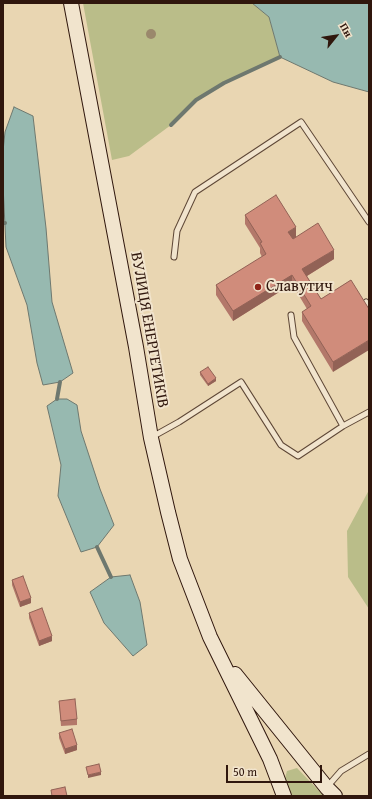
<!DOCTYPE html>
<meta charset="utf-8">
<style>
body{margin:0}
#map{position:relative;width:372px;height:799px;overflow:hidden;background:#e9d6b2;font-family:"Gentium Book Plus",serif}
canvas{display:block}
.frame{position:absolute;inset:0;border:4px solid #30170d;pointer-events:none}
.north{position:absolute;left:316px;top:16px;width:40px;height:40px;-webkit-text-stroke:3px #f1e4cd;paint-order:stroke;rotate:60deg;font-size:11px;font-weight:700;line-height:16px;text-align:center;color:#30170d}
.north::after{content:'';display:block;margin:auto;width:14px;height:18px;background:#30170d;clip-path:polygon(50% 0,100% 100%,50% 72%,0 100%)}
.scale{position:absolute;left:226px;top:765px;width:96px;height:18px;box-sizing:border-box;border:2px solid #30170d;border-top:0;padding-left:5px;font-size:12px;line-height:14px;white-space:nowrap;color:#30170d;-webkit-text-stroke:3px #f1e4cd;paint-order:stroke}
</style>
<div id="map">
<canvas width="372" height="799"></canvas>
<div class="frame"></div>
<div class="north">Пн</div>
<div class="scale">50 m</div>
</div>
<script>
const g = document.querySelector('canvas').getContext('2d');
g.lineJoin = 'round';
function fill(path, color) { g.fillStyle = color; g.fill(path, 'evenodd'); }
const toPath = rows => new Path2D(rows.map(r => 'M' + r).join(''));
function trace(path, color, width, dash) { g.strokeStyle = color; g.lineWidth = width; g.lineCap = dash ? 'butt' : 'round'; g.setLineDash(dash || []); g.stroke(path); }
function drawText(font, color, halo, rows, align = 'center') {
  g.font = font + ' "Gentium Book Plus",serif'; g.lineWidth = 4; g.setLineDash([]); g.textBaseline = 'middle'; g.strokeStyle = halo; g.fillStyle = color; for (const [text, x, y, turn = 0] of rows) {
    g.save(); g.translate(x, y); g.rotate((+turn || 0) * Math.PI / 180); g.textAlign = isNaN(turn) ? turn : align; if (halo) g.strokeText(text, 0, 0); g.fillText(text, 0, 0); g.restore();
  }
}
const green = toPath([
 [83,3,252,3,269,17,280,57,224,83,196,100,171,125,129,156,112,160],
 [369,490,369,609,348,577,347,531],
 [297,768,324,796,292,796,285,778,287,771]
]);
const water = toPath([
 [252,3,369,3,369,92,333,82,280,57,269,17,252,3],
 [14,107,33,116,46,228,52,302,73,373,60,382,43,385,37,363,27,305,6,247,3,185,3,151,5,132,14,107],
 [57,399,67,399,77,405,81,431,100,489,114,525,97,547,81,552,58,496,61,465,47,406,57,399],
 [130,575,140,602,147,645,133,656,104,623,90,592,111,577,130,575]
]);
const stream = toPath([
 [171,125,196,100,224,83,280,57],
 [3,223,5,223],
 [57,399,60,382],
 [97,547,111,577]
]);
const lane = toPath([
 [174,257,177,231,195,192,301,122,369,222],
 [366,302,369,306],
 [291,315,294,337,343,426],
 [152,437,179,422,241,382,281,445,298,456,343,426,369,412],
 [327,787,341,771,369,754]
]);
const secondary = toPath([
 [71,3,136,347,151,438,168,512,180,559,210,637,270,759,284,796],
 [235,674,327,788,335,796]
]);
const trees = [
 [151,34]
];
const wall = toPath([
 [245,215,296,237,334,259,307,276,321,299,351,280,333,372,302,321,302,312,307,309,292,284,233,321,216,295,216,285,262,257,260,253,260,248,245,224],
 [200,372,216,381,208,386,200,375],
 [12,580,31,603,20,607,12,585],
 [29,613,52,641,39,646,29,618],
 [59,701,77,719,77,725,61,726],
 [59,733,77,750,65,754,59,738]
]);
const shadedWall = toPath([
 [296,227,296,237,288,242,288,232],
 [334,250,334,259,302,279,302,269],
 [292,275,292,284,233,321,233,311],
 [369,340,369,350,333,372,333,362],
 [216,378,216,381,208,386,208,384],
 [31,598,31,603,20,607,20,602],
 [52,636,52,641,39,646,39,641],
 [77,745,77,750,65,754,65,749],
 [101,772,101,775,88,778,88,775]
]);
const building = toPath([
 [276,195,296,227,288,232,293,239,318,223,334,250,302,269,321,299,351,280,369,309,369,340,333,362,302,312,311,306,292,275,233,311,216,285,266,254,260,243,262,242,245,215,276,195],
 [208,367,216,378,208,384,200,372,208,367],
 [23,576,31,598,20,602,12,580,23,576],
 [42,608,52,636,39,641,29,613,42,608],
 [75,699,77,719,61,721,59,701,75,699],
 [72,729,77,745,65,749,59,733,72,729],
 [99,764,101,772,88,775,86,767,99,764],
 [65,787,67,796,52,796,51,790,65,787]
]);
const markers = [
 [258,287,4,"#8f2418"]
];
const poiNames = [
 ["Славутич",266,287]
];
const streetNames = [
 ["ВУЛИЦЯ ЕНЕРГЕТИКІВ",149,330,80]
];
fill(green, '#babd89');
fill(water, '#97b9b0');
trace(water, '#6e786f', 1);
trace(stream, '#6e786f', 4);
trace(lane, '#5e4736', 7);
trace(secondary, '#30170d', 16);
trace(lane, '#f1e4cd', 5);
trace(secondary, '#f1e4cd', 14);
g.fillStyle = '#9a886c';
for (const [x, y] of trees) { g.beginPath(); g.arc(x, y, 5, 0, 2 * Math.PI); g.fill(); }
fill(wall, '#b3786a');
fill(shadedWall, '#926256');
fill(building, '#d08c7b');
trace(building, '#926256', 1);
for (const [x, y, r, color] of markers) { const dot = new Path2D(); dot.arc(x, y, r, 0, 2 * Math.PI); g.fillStyle = color; g.fill(dot); trace(dot, '#f1e4cd', 1.5); }
drawText('16px', '#30170d', '#f1e4cd', poiNames, 'left');
drawText('16px', '#30170d', '#f1e4cd', streetNames);
</script>
